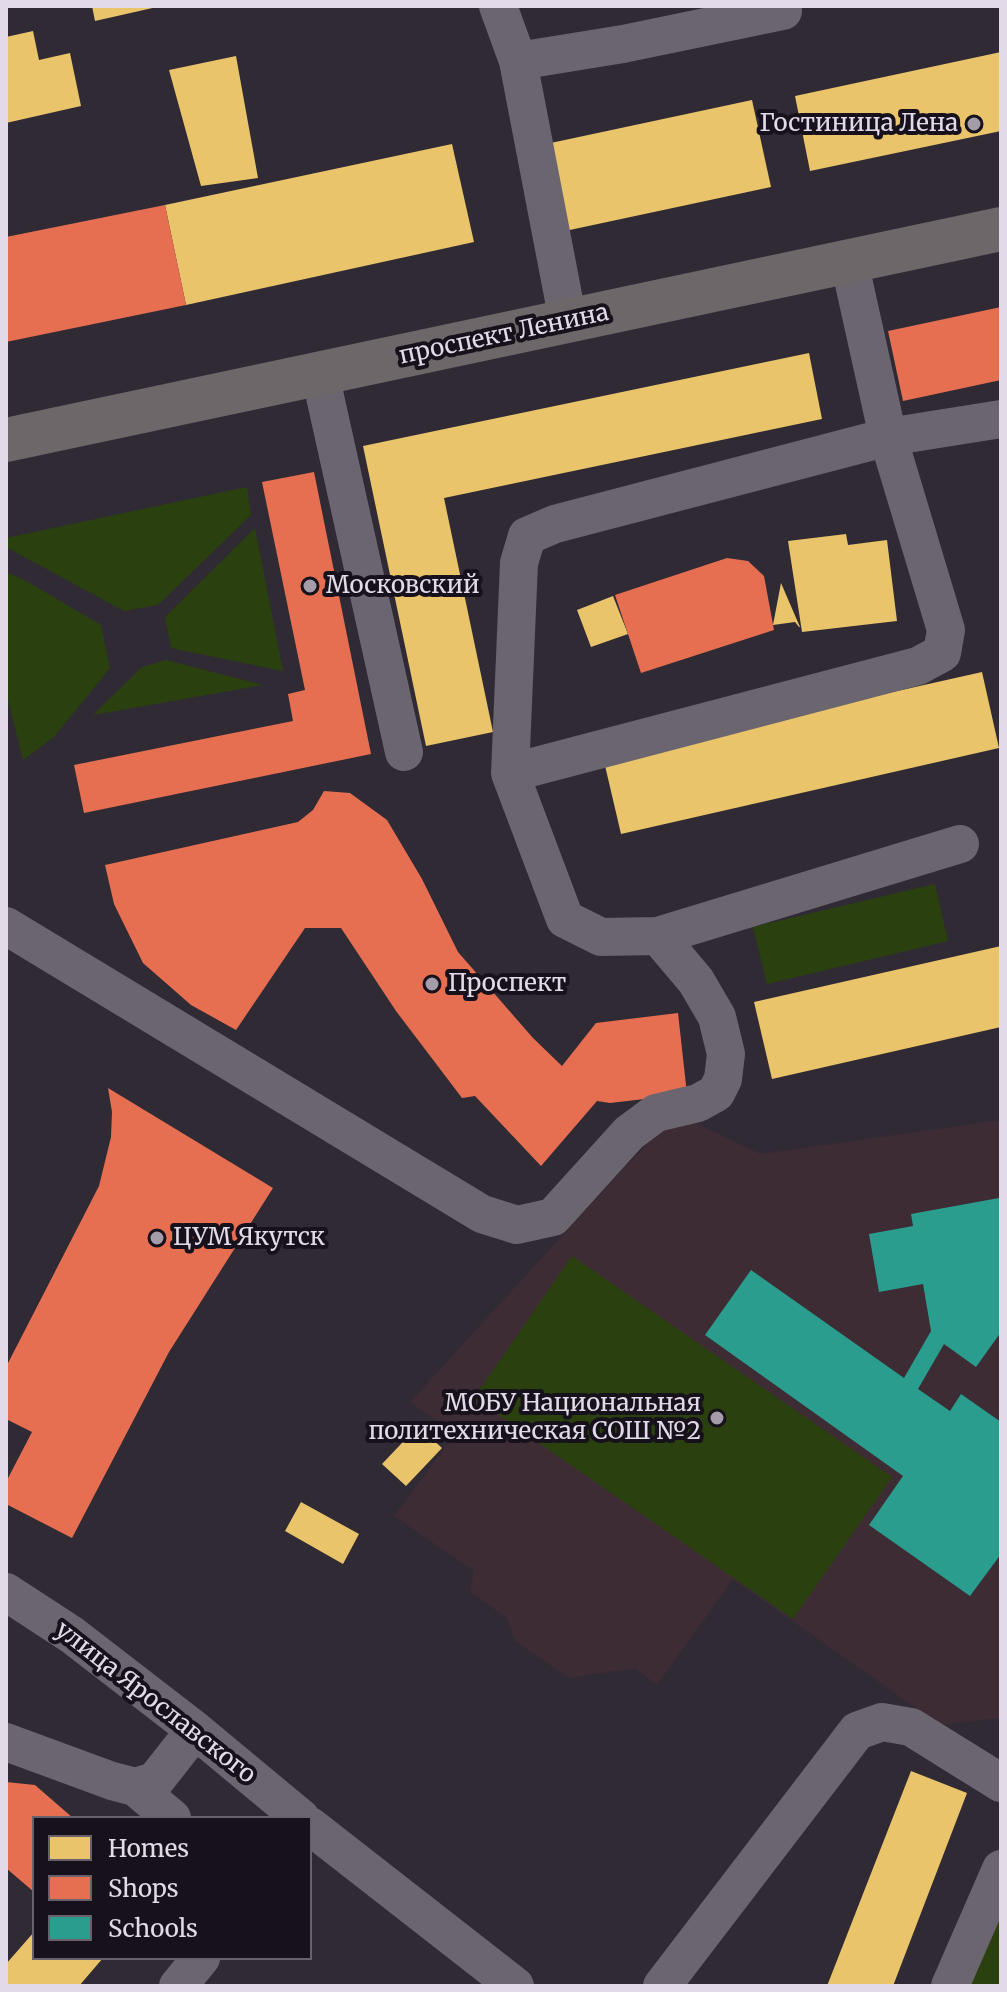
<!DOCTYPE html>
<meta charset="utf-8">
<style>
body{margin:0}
#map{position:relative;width:1007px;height:1992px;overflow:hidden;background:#302a35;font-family:Merriweather,serif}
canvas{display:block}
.frame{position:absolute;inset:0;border:8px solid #e2dae8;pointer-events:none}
.legend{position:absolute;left:32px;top:1816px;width:280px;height:144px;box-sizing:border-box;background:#16111a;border:2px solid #68616c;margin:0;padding:10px 14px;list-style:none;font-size:24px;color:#e2dae8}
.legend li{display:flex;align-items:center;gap:16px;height:40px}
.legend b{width:40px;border:2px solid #68616c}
</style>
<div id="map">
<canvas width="1007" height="1992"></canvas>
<div class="frame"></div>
<ul class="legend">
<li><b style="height:22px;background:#e9c46a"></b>Homes</li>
<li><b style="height:22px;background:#e76f51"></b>Shops</li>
<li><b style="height:22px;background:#2a9d8f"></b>Schools</li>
</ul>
</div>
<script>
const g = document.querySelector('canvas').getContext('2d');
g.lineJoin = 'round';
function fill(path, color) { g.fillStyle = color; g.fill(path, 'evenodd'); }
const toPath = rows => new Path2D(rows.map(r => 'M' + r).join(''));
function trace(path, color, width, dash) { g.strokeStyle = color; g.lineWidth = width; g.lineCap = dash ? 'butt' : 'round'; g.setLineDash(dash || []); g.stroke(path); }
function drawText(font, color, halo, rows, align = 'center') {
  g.font = font + ' Merriweather,serif'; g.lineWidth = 8; g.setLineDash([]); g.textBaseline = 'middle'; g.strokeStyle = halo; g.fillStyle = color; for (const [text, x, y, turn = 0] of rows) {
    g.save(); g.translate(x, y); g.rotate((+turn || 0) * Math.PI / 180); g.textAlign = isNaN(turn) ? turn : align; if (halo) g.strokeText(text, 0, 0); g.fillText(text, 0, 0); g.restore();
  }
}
const education = toPath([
 [676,1114,761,1154,1001,1120,1001,1718,940,1725,733,1579,657,1685,635,1668,569,1678,515,1641,507,1618,470,1592,474,1571,394,1516,455,1434,410,1402,625,1167]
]);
const green = toPath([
 [247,487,251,515,158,605,124,611,6,547,6,538],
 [255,528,283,671,171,648,165,617],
 [6,572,28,582,101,625,110,668,54,737,23,760,6,692],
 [166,660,263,685,93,715,142,667],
 [935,884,948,941,767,984,753,927],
 [572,1256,892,1477,793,1619,474,1398],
 [1001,1892,1001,1986,962,1986]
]);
const homes = toPath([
 [92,6,157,6,157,7,95,21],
 [33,31,39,60,70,53,81,106,6,123,6,37],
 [1001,52,1001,131,810,171,795,96],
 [236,56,258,178,201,186,169,70],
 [752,100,771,187,551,234,532,147],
 [452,144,474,242,186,305,165,205],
 [809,353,822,419,444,498,493,732,426,746,363,446],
 [846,534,848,545,887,540,897,621,802,632,788,541],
 [781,583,800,627,799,627,795,622,773,625],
 [613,596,628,634,591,647,577,610],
 [982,672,999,748,621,834,603,757],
 [1001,946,1001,1027,772,1079,754,1002],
 [418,1426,442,1448,406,1486,382,1464],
 [301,1502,359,1534,343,1564,285,1531],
 [911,1771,967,1793,893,1986,827,1986],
 [34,1932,34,1958,103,1958,79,1986,6,1986,6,1964]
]);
const shops = toPath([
 [165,205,186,305,6,342,6,237],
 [1001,307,1001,380,903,401,888,331],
 [314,472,371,754,84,813,74,765,293,721,288,694,305,690,262,482],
 [727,558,748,561,764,576,774,630,641,673,615,595],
 [324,791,350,793,387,820,422,879,458,952,533,1038,562,1066,596,1023,678,1013,687,1094,610,1103,597,1101,541,1166,475,1096,462,1098,396,1011,341,928,305,928,236,1030,191,1005,143,963,114,904,105,865,298,822,313,810],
 [108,1088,273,1188,169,1352,72,1538,6,1504,6,1482,32,1432,6,1419,6,1367,99,1186,111,1137,112,1112],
 [6,1782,35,1785,73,1818,34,1818,34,1892,6,1868]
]);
const schools = toPath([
 [999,1198,1001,1332,976,1367,944,1344,918,1389,950,1411,961,1394,1001,1422,1001,1554,970,1596,869,1525,903,1476,705,1335,751,1270,904,1378,931,1331,923,1284,879,1292,869,1234,913,1226,911,1214]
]);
const minor = toPath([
 [498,6,518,61],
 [849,261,888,437,946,630,942,653,918,666,510,773,565,919,601,937,658,936,960,844],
 [568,321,518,61,623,44,783,11],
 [320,374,404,752],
 [510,773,519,563,527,536,555,524,888,437,1001,419],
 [6,926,482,1214,517,1225,553,1217,629,1133,656,1113,698,1103,716,1093,723,1079,726,1054,717,1017,696,981,658,936],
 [6,1592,72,1635,195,1730,301,1818],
 [6,1742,112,1781,135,1787,155,1781,195,1730],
 [135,1787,172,1818],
 [310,1826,515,1986],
 [178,1986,201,1958],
 [662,1986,857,1731,882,1722,911,1727,1001,1783],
 [950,1986,1001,1869]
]);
const major = toPath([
 [6,440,1001,229]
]);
const markers = [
 [974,124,8,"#a49ca9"],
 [310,586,8,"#a49ca9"],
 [432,984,8,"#a49ca9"],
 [157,1238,8,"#a49ca9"],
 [717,1418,8,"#a49ca9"]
];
const poiNames = [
 ["Гостиница Лена",958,124,"right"],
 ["Московский",326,586],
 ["Проспект",448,984],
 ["ЦУМ Якутск",173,1238],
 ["МОБУ Национальная",701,1404,"right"],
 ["политехническая СОШ №2",701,1432,"right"]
];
const streetNames = [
 ["проспект Ленина",504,335,-12],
 ["улица Ярославского",155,1703,38]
];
fill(education, '#3d2c34');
fill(green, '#2a410f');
fill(homes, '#e9c46a');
fill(shops, '#e76f51');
fill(schools, '#2a9d8f');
trace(minor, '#6a656e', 38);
trace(major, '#6e6769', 44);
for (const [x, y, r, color] of markers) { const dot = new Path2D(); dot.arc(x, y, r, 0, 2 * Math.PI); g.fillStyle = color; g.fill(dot); trace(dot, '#16111a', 3); }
drawText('24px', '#e2dae8', '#16111a', poiNames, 'left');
drawText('24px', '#e2dae8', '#16111a', streetNames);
</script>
